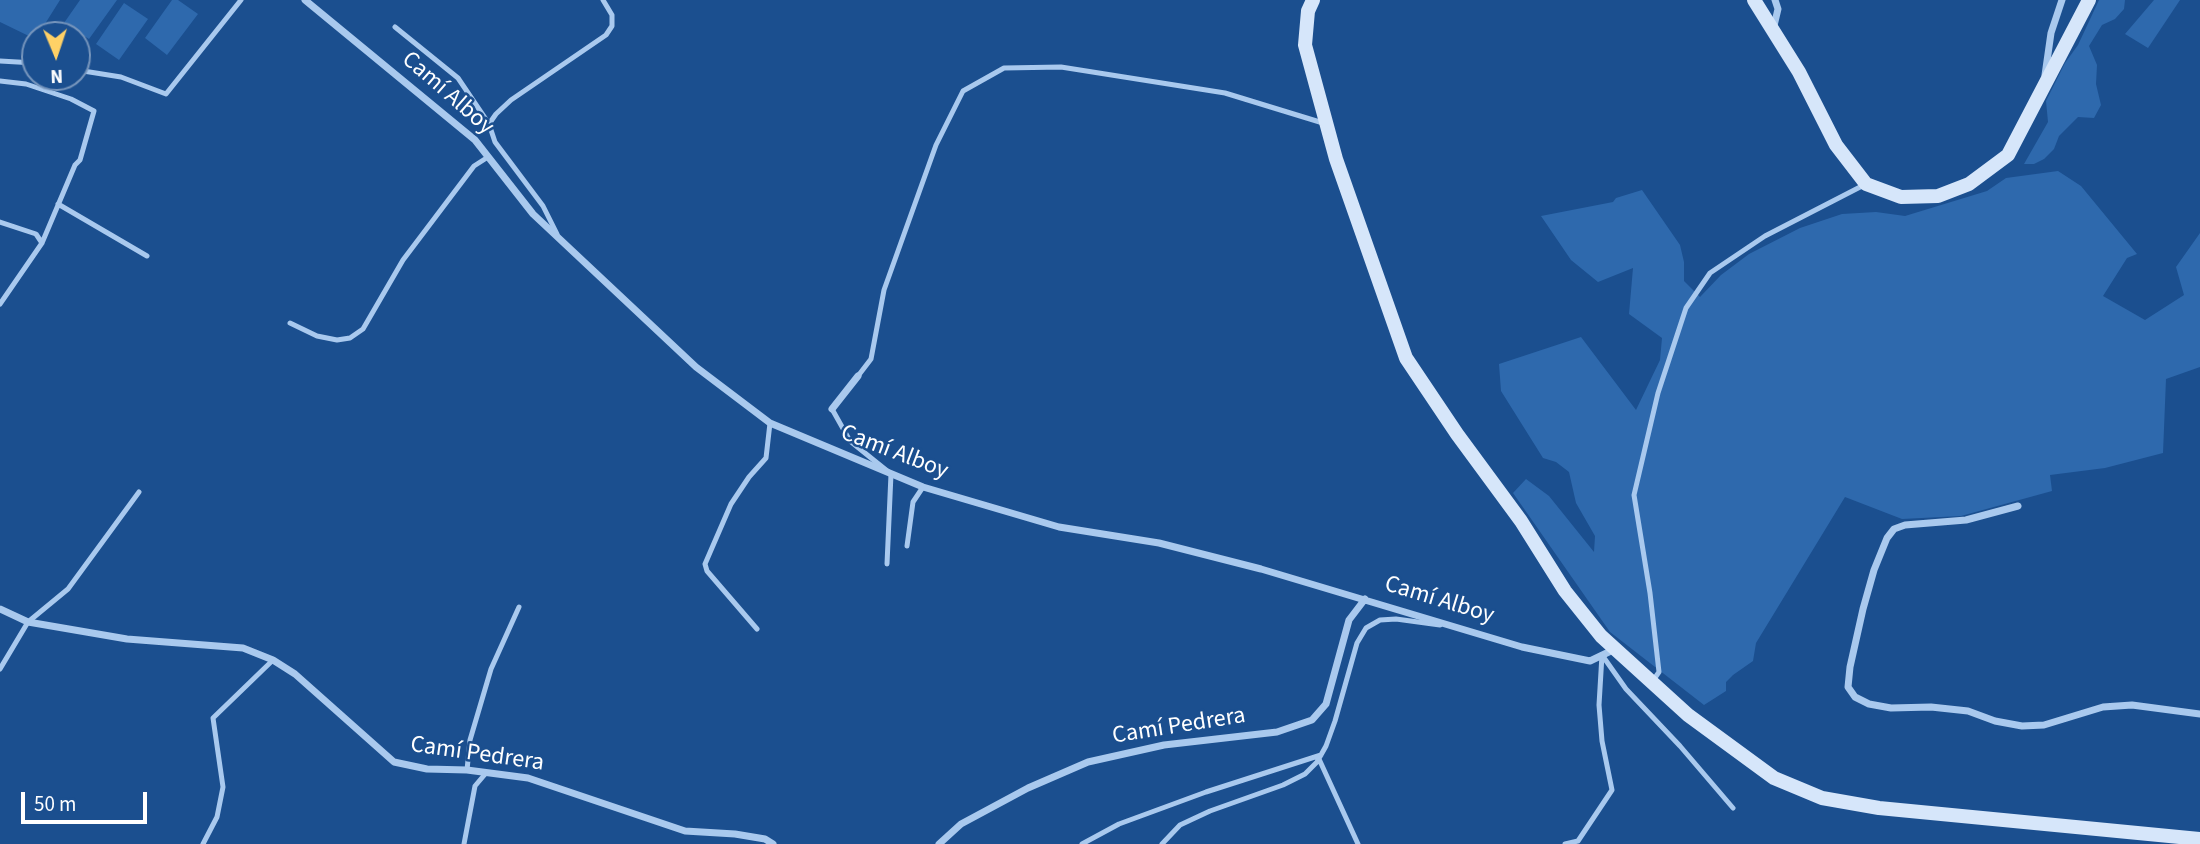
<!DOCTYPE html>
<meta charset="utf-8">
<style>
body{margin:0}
#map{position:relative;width:2200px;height:844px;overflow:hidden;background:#1b4f8f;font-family:"Source Sans 3",sans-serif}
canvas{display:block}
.north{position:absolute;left:21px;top:21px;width:70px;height:70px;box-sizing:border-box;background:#1b4f8f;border:2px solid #7695bc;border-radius:50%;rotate:178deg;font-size:19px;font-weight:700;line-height:28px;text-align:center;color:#fff}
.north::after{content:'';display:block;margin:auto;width:24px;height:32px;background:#ffd166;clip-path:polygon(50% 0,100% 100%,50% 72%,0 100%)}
.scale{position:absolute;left:21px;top:792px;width:126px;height:32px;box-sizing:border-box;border:4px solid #fff;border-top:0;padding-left:9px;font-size:21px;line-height:24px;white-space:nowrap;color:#fff;-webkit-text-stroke:5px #1b4f8f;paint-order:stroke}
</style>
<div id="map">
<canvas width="2200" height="844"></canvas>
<div class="north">N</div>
<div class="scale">50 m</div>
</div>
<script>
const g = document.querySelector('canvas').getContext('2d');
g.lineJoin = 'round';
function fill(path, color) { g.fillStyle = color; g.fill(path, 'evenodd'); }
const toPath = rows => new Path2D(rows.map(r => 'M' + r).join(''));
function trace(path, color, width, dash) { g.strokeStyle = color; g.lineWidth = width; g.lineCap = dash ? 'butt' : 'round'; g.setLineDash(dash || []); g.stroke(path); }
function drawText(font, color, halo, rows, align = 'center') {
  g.font = font + ' "Source Sans 3",sans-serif'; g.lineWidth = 5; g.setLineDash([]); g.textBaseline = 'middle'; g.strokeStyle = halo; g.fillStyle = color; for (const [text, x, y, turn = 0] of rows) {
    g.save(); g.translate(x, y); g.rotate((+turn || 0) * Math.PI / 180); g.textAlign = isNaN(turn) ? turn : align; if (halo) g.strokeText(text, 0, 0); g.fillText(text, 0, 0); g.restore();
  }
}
const green = toPath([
 [0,0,60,0,38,35,35,35,35,39,0,22],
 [80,0,117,0,89,39,64,23],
 [172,0,178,0,198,14,167,55,145,38],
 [2099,0,2125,0,2124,9,2115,19,2102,25,2089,46,2097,65,2096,84,2101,105,2094,118,2078,117,2059,136,2054,149,2044,159,2034,164,2024,164,2048,122,2046,101,2065,63,2078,45],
 [2154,0,2180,0,2148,48,2125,34],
 [124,3,148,19,119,60,96,44],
 [2058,171,2081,186,2137,254,2127,258,2103,296,2145,320,2184,295,2176,267,2200,233,2200,367,2166,379,2163,453,2105,468,2050,475,2052,491,1961,516,1902,519,1845,497,1756,643,1753,661,1733,675,1726,682,1726,691,1704,705,1610,632,1513,493,1526,479,1549,496,1594,552,1595,536,1576,503,1569,472,1556,462,1543,458,1501,391,1499,364,1581,337,1636,410,1660,360,1662,338,1629,314,1633,268,1598,282,1571,260,1541,216,1613,202,1616,198,1642,190,1680,245,1684,262,1684,281,1700,297,1721,275,1749,254,1800,228,1842,214,1876,212,1905,216,1987,191,2006,178]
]);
const lane = toPath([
 [395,27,458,78,489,124],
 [0,61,35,63],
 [77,70,121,77,166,94,241,0],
 [0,81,26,84,71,99,94,111,80,160,75,165,42,243,0,304],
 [58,204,147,256],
 [0,222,36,234,42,243],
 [557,234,543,206,495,142,489,124,496,114,511,100,606,35,612,26,612,15,603,0],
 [290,323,317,336,337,340,350,338,363,329,403,260,474,166,488,157],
 [858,376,871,359,884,290,936,145,963,91,1004,68,1061,67,1225,93,1323,123],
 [832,409,850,441,891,474,887,564],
 [907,546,913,502,923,487],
 [757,629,707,571,705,564,731,504,749,477,766,458,770,423],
 [1602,655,1626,689,1680,746,1733,808],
 [0,669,28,622,68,589,139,492],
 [1652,682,1659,672,1650,593,1634,495,1658,393,1686,308,1710,273,1765,236,1864,185],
 [1319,759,1358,844],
 [467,770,470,740,491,669,519,607],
 [203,844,217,817,223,787,213,718,273,660],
 [464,844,475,786,486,773],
 [1082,844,1119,824,1206,792,1321,755],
 [1162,844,1180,825,1210,811,1283,785,1305,774,1317,762,1326,746,1335,721,1357,643,1366,628,1380,620,1396,619,1440,625],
 [1565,844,1578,841,1612,790,1602,741,1599,705,1602,655]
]);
const street = toPath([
 [305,0,475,140,533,214,696,367,770,423,923,487,1059,527,1159,543,1261,569,1522,647,1590,661,1615,649],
 [1773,30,1778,9,1775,0],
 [2045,75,2051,33,2062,0],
 [832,409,858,376],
 [2018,506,1966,520,1905,525,1894,529,1887,538,1874,570,1863,609,1850,667,1848,687,1855,697,1869,704,1891,708,1931,707,1968,711,1995,721,2022,726,2044,725,2103,707,2132,705,2200,714],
 [0,609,28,622,127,639,243,648,273,660,295,674,394,762,427,769,467,770,528,778,685,831,735,834,765,839,773,844],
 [939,844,961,824,1028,788,1088,762,1164,745,1277,732,1312,720,1326,704,1349,620,1365,599]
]);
const secondary = toPath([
 [1313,0,1308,11,1305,45,1336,159,1406,358,1457,434,1521,521,1565,591,1601,636,1688,715,1774,778,1822,798,1879,808,2200,839],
 [1754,0,1799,72,1836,145,1866,184,1901,197,1938,196,1969,184,2008,155,2089,0]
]);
const streetNames = [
 ["Camí Alboy",447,94,41],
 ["Camí Alboy",894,453,21],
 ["Camí Alboy",1439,601,17],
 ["Camí Pedrera",1179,727,-9],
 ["Camí Pedrera",477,755,8]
];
fill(green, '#2e69ad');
trace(lane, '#a9c9ee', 5);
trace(street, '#a9c9ee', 7);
trace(secondary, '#d6e6fa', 14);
drawText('24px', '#fff', '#1b4f8f', streetNames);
</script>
